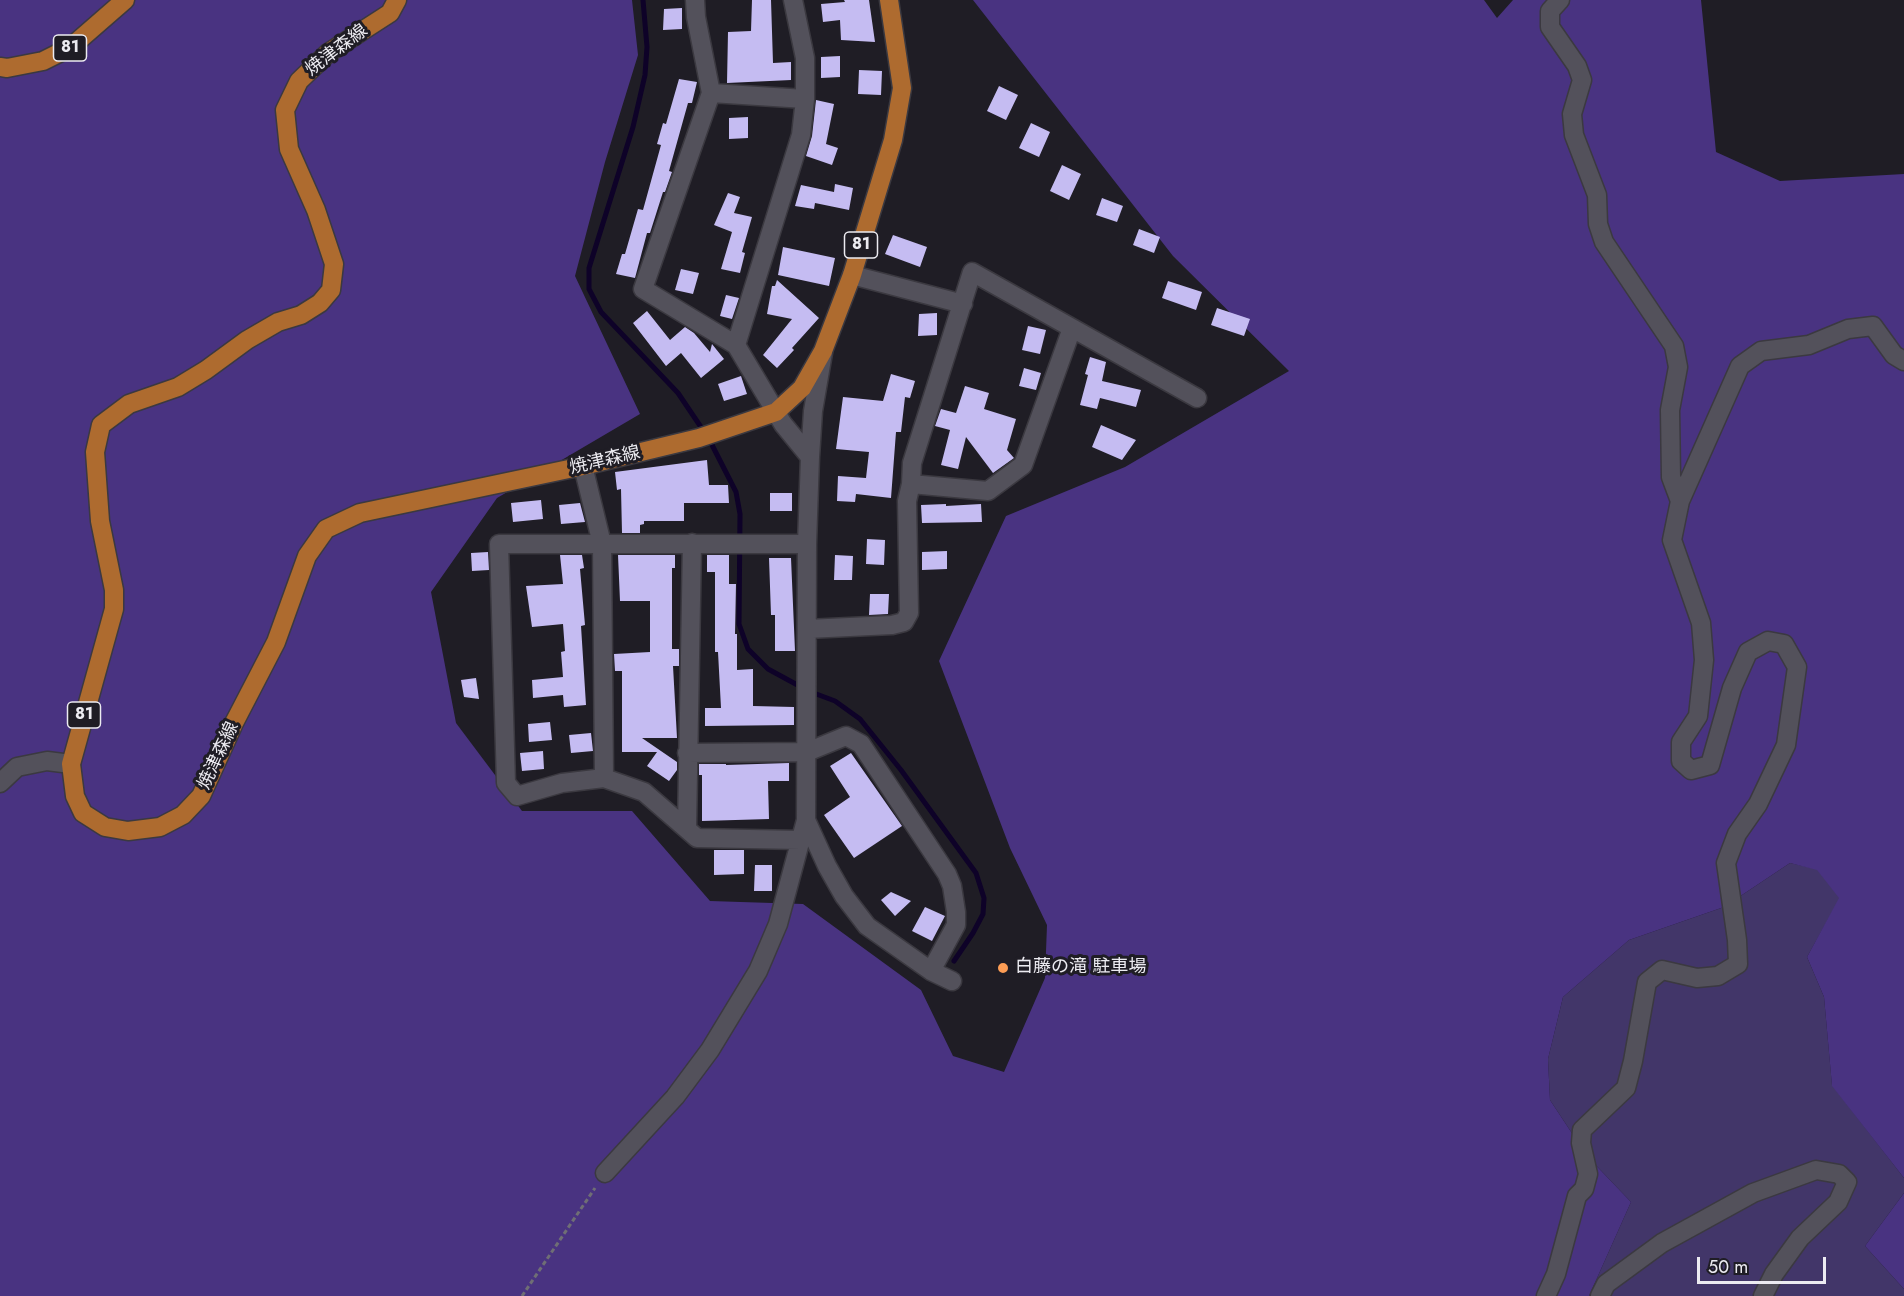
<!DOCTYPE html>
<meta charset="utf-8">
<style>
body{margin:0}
#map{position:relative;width:1904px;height:1296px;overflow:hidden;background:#1f1d25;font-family:Jost,sans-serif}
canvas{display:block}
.scale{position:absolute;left:1697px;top:1257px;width:129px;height:27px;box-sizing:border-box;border:3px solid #ecebf1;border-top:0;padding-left:8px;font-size:18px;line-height:21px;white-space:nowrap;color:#ecebf1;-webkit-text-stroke:4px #1f1d25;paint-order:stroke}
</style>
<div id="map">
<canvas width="1904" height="1296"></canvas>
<div class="scale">50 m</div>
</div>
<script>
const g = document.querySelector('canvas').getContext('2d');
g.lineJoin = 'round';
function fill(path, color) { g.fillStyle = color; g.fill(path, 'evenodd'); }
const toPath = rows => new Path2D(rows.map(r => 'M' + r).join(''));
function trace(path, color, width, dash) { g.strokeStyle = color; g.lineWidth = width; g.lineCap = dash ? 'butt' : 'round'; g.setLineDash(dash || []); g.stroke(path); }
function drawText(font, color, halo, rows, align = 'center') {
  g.font = font + ' Jost,"Noto Sans JP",sans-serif'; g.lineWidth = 6; g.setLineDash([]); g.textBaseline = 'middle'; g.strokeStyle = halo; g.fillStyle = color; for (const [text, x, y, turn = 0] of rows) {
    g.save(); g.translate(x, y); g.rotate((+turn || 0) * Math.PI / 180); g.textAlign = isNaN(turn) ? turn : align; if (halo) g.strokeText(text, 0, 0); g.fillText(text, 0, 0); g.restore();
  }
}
const green = toPath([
 [1790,863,1817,869,1840,898,1807,957,1824,997,1832,1085,1904,1178,1904,1193,1865,1246,1904,1289,1904,1296,1589,1296,1631,1202,1587,1156,1550,1100,1548,1059,1563,997,1629,940,1724,907]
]);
const forest = toPath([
 [0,0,632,0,638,55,605,162,575,276,640,414,497,498,431,592,456,723,522,811,632,811,710,901,803,904,921,990,953,1056,1004,1072,1045,978,1047,925,1010,848,939,661,1006,516,1125,467,1289,371,1173,256,973,0,1484,0,1497,18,1513,0,1701,0,1716,152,1780,181,1904,174,1904,1178,1832,1086,1824,997,1807,957,1839,898,1817,870,1790,863,1724,907,1629,940,1563,997,1548,1059,1550,1100,1587,1156,1631,1202,1589,1296,0,1296],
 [1904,1193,1904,1289,1865,1246]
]);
const stream = toPath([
 [643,0,647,47,645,75,633,127,589,268,589,289,601,312,678,393,709,439,736,492,740,514,739,624,748,649,768,669,803,688],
 [811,692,835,701,860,719,901,770,976,873,984,898,983,914,973,933,954,961]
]);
const building = toPath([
 [752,0,771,0,773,63,791,62,791,80,727,83,728,32,751,31],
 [844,0,869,0,875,42,841,40,840,20,823,22,821,4,845,2],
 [682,8,682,29,663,30,664,9],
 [840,56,840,77,821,78,821,57],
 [859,70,882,71,881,95,858,94],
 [679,79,697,82,692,103,688,103,669,171,672,172,665,192,663,192,650,233,647,233,635,278,616,274,622,254,625,254,638,209,643,210,661,145,657,144,663,123,666,124],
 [999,86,1018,95,1006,120,987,111],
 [816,100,834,104,826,144,838,148,832,165,806,156,812,136],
 [748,117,748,138,729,139,729,118],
 [1031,123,1050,132,1039,157,1019,148],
 [1062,165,1081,174,1069,200,1050,191],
 [835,184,853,188,849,210,815,203,814,209,795,206,801,185,834,192],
 [728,193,740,197,734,213,752,217,742,252,745,253,740,273,721,269,732,232,714,225],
 [1102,198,1123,206,1117,222,1096,215],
 [1139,229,1160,237,1154,253,1133,245],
 [893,235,927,247,920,267,885,254],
 [783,247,835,258,829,286,778,275],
 [681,269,699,273,693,294,675,290],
 [777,280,819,318,792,348,794,350,777,368,763,355,792,319,767,314,772,286,775,286],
 [1168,281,1202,292,1196,310,1162,298],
 [726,295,739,298,732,319,720,316],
 [1217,308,1250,319,1244,336,1211,325],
 [647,311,670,340,685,327,694,333,710,352,712,344,724,359,701,378,681,353,666,366,633,323],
 [937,313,937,335,918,336,919,314],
 [1028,326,1046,330,1040,354,1022,350],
 [1090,357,1106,362,1102,381,1141,390,1136,407,1100,398,1097,409,1080,405,1088,375,1085,374],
 [1024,368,1041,373,1036,390,1019,386],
 [891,374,915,381,910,398,905,397,901,432,896,432,891,498,856,494,855,502,837,501,838,476,866,478,869,452,836,449,843,397,883,401],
 [741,376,747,394,724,401,718,384],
 [965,386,989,393,984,409,1016,419,1007,450,1014,458,993,473,966,437,958,469,941,465,950,430,935,426,941,409,956,413],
 [1101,425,1136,440,1122,460,1092,447],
 [707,460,709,485,728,485,729,503,684,503,684,521,644,521,644,524,640,525,640,533,622,533,621,489,617,490,615,472],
 [770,493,792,493,792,511,770,511],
 [541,500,543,519,513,522,511,503],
 [580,503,585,522,561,524,559,505],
 [946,504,946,506,981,504,982,522,922,523,921,505],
 [867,539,885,540,884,565,866,564],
 [947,551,947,569,922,570,922,552],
 [488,552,489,570,472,571,471,553],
 [560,555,582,555,584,568,580,569,585,625,581,626,586,705,564,707,563,695,533,698,532,680,563,677,561,652,565,651,563,624,532,627,526,586,563,584],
 [618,555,675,555,675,568,672,568,672,649,679,649,679,666,673,666,677,738,642,738,677,762,677,770,669,781,647,766,657,752,622,752,622,671,615,671,614,654,650,652,650,601,620,601],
 [707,555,729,555,729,584,736,584,735,634,737,634,737,670,753,669,753,706,794,707,794,725,705,726,705,708,721,708,718,652,715,652,715,572,707,572],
 [835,555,853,556,852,580,834,580],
 [769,558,791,558,795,651,775,651,775,615,771,615],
 [870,594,889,594,888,614,869,615],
 [476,678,479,699,464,697,461,680],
 [550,722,552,740,529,742,528,724],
 [591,733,593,751,571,753,569,735],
 [543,751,544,769,522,771,520,753],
 [851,753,902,826,854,858,824,815,850,797,830,766],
 [789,763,789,781,768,781,769,819,702,821,702,775,699,775,699,764,726,764,726,765],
 [714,850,744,850,744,874,714,875],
 [755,865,772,865,772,891,754,891],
 [891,892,911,901,895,916,881,900],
 [925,907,945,916,932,941,912,931]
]);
const path = toPath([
 [522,1296,595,1188]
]);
const minor = toPath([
 [1560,0,1550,11,1550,27,1577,66,1582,80,1572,114,1574,135,1597,195,1598,224,1604,242,1674,346,1678,367,1670,410,1671,477,1680,501],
 [711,93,805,99],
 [852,275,963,304],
 [736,345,801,135,805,99,805,58,793,0],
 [810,457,813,411,823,353],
 [583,466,602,544,604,778],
 [911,484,988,491,1023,465,1072,328],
 [807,629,892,625,904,622,909,613,907,501,911,484,912,463,972,272,1197,398],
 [687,753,807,752,846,736,861,744,947,874,952,886,956,912,956,925,931,971],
 [0,783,17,767,47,761,71,764],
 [806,820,827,866,844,896,867,926,931,971,952,981],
 [687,828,692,543],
 [800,840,697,838,644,792,604,778,562,783,517,796,506,783,499,544,807,544],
 [605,1173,675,1097,710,1050,758,971,778,924,806,820,807,544,810,457,783,424,736,345,643,289,711,93,696,17,695,0],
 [1546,1296,1556,1274,1577,1196,1584,1189,1588,1174,1581,1143,1582,1130,1626,1088,1633,1061,1647,982,1662,970,1697,978,1718,976,1738,964,1737,940,1726,863,1737,834,1758,804,1786,745,1797,667,1784,644,1768,641,1748,652,1732,688,1710,765,1691,770,1681,761,1681,742,1698,716,1704,660,1701,623,1672,540,1680,501,1740,366,1761,351,1809,345,1848,329,1873,326,1894,355,1904,361],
 [1600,1296,1606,1284,1662,1243,1753,1193,1816,1170,1839,1174,1847,1182,1838,1202,1800,1238,1774,1274,1763,1296]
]);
const major = toPath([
 [397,0,390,13,328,53,299,81,285,110,289,149,316,210,334,264,331,290,320,303,301,315,278,322,247,340,206,370,178,387,129,404,101,425,95,452,100,521,114,590,114,609,71,764,75,796,83,813,105,827,128,831,160,827,183,815,201,796,234,723,276,642,307,556,326,529,360,513,583,466,699,438,776,412,802,388,823,351,852,275,893,140,902,88,889,0],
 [0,67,7,68,43,61,71,47,125,0]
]);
const markers = [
 [1003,968,6,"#fd9d55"]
];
const shields = [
 [70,48,33],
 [861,245,33],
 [84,715,33]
];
const shieldNames = [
 ["81",70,48],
 ["81",861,245],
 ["81",84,715]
];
const streetNames = [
 ["焼津森線",337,51,-37],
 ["焼津森線",605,461,-13],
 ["焼津森線",219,756,-65]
];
const poiNames = [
 ["白藤の滝 駐車場",1015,968]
];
fill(green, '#423669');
fill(forest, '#493381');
trace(stream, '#0e0228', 5);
fill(building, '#c5bcf2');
trace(minor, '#3b3940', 21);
trace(major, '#3b3940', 21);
trace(path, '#6f6e75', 3, [4.5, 3]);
trace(minor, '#53515b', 18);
trace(major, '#ae6b2f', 18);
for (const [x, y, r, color] of markers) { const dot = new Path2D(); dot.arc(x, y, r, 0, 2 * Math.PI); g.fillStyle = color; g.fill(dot); trace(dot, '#1f1d25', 2); }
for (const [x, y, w] of shields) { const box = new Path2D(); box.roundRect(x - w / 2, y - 13, w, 26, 4.5); g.fillStyle = '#1f1d25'; g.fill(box); trace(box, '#ecebf1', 1.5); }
drawText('bold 16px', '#ecebf1', null, shieldNames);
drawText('18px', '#ecebf1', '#1f1d25', streetNames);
drawText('18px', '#ecebf1', '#1f1d25', poiNames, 'left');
</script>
